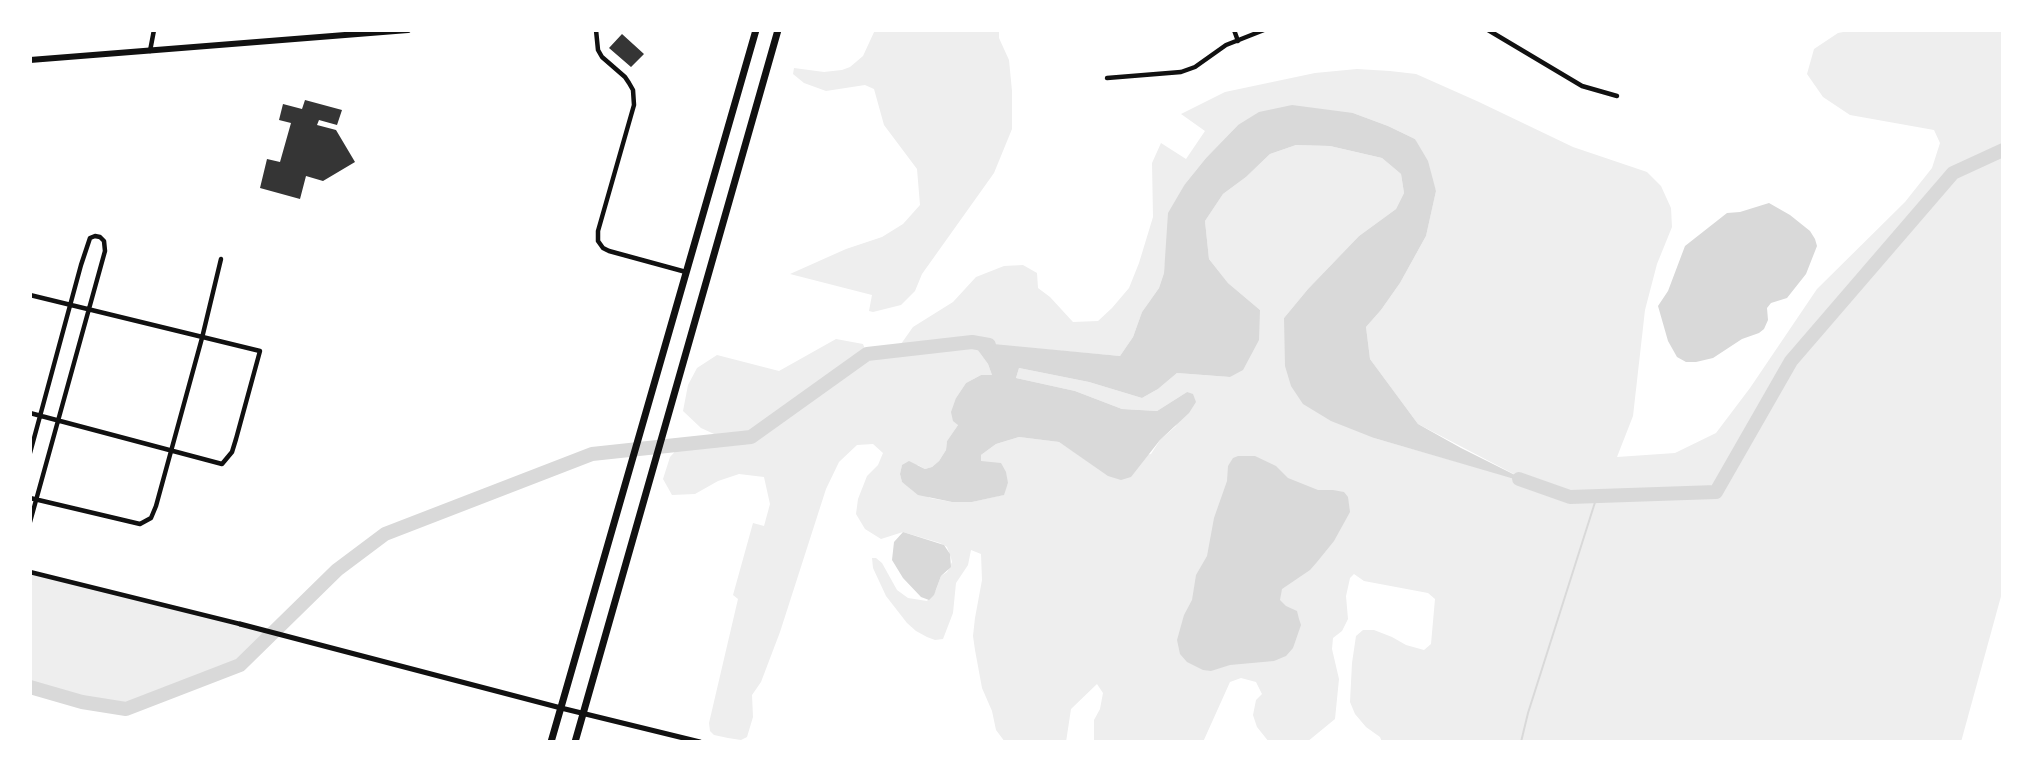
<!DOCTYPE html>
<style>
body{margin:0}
#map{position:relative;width:2033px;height:772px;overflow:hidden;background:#fff;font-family:"Fira Sans Condensed",sans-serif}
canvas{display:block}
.frame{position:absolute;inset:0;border:32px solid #fff;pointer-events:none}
</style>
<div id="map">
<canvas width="2033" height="772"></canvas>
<div class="frame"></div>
</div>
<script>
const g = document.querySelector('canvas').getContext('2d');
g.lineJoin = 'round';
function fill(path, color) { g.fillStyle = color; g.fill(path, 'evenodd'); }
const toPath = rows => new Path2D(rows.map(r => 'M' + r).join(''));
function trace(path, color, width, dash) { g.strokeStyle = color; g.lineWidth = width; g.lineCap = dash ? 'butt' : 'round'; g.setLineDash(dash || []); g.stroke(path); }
const green = toPath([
 [875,30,999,30,999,38,1009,60,1012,91,1012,129,994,173,922,274,915,291,901,305,873,312,869,311,872,295,790,274,846,249,882,237,903,224,920,205,917,169,884,125,874,89,865,85,826,91,804,83,793,74,794,68,824,72,842,70,850,67,863,56],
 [1854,30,2003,30,2003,150,1960,169,2003,154,2003,589,1961,742,1382,742,1380,737,1366,727,1355,714,1350,702,1352,663,1356,636,1363,630,1374,630,1392,637,1406,645,1424,650,1431,644,1435,599,1428,593,1364,581,1354,574,1350,578,1346,596,1348,619,1342,631,1333,638,1332,649,1339,679,1335,719,1307,742,1269,742,1257,727,1253,715,1256,700,1262,694,1256,682,1241,678,1230,682,1203,742,1094,742,1094,720,1100,709,1103,693,1097,684,1071,709,1066,742,1005,742,996,730,992,711,982,688,975,650,973,636,975,618,982,580,981,554,971,550,968,565,956,583,953,613,943,639,935,640,927,637,916,631,907,623,886,596,873,568,872,558,876,558,882,563,897,590,908,598,927,601,936,590,941,576,947,572,952,562,951,558,947,547,940,543,903,532,881,539,865,529,856,514,858,499,867,476,878,465,883,453,873,444,857,445,839,462,826,489,780,632,761,682,752,695,753,717,747,737,741,740,728,738,714,735,710,731,709,723,738,599,733,595,753,523,764,526,770,504,764,477,739,474,718,481,695,494,672,495,663,479,670,457,682,444,725,439,701,428,683,411,688,385,697,368,717,355,779,371,836,339,863,344,867,354,896,351,913,327,953,302,976,277,1004,266,1023,265,1037,273,1038,288,1050,297,1073,322,1098,321,1112,308,1129,288,1139,263,1153,217,1152,163,1161,143,1186,159,1205,131,1181,114,1225,92,1315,73,1357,69,1390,71,1416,74,1479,102,1573,147,1647,172,1661,186,1671,208,1672,227,1657,264,1645,310,1633,416,1617,457,1675,453,1716,433,1750,388,1817,289,1905,202,1932,168,1940,143,1934,130,1850,115,1823,97,1807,74,1814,49,1838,33],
 [1353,113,1388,126,1415,139,1436,191,1426,236,1400,283,1381,310,1366,327,1370,359,1418,424,1531,483,1374,438,1284,318,1308,289,1359,236,1396,209,1404,193,1401,174,1382,158,1330,146,1296,145,1270,154,1246,177,1223,194,1205,221,1209,259,1228,283,1260,310,1230,377,1177,373,1158,389,1142,398,1089,382,1019,368,1016,378,1075,391,1122,409,1157,411,1187,392,1176,426,1160,440,1151,454,1092,464,1059,442,1019,437,996,444,981,455,980,461,1008,483,1003,495,972,502,952,502,930,498,902,482,900,474,902,465,918,465,925,469,932,467,939,461,946,450,947,441,958,425,956,398,966,383,981,375,992,375,988,364,973,343,1120,356,1133,337,1142,312,1159,288,1164,273,1167,244,1185,184,1206,158,1238,125],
 [30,572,273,633,240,665,126,709,82,702,30,687]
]);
const water = toPath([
 [1292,105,1353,113,1388,126,1415,139,1428,161,1436,191,1426,236,1400,283,1381,310,1366,327,1370,359,1418,424,1461,448,1535,485,1374,438,1331,421,1303,404,1291,386,1285,366,1284,318,1308,289,1359,236,1396,209,1404,193,1401,174,1382,158,1330,146,1296,145,1270,154,1246,177,1223,194,1205,221,1209,259,1228,283,1260,310,1259,340,1243,370,1230,377,1177,373,1158,389,1142,398,1089,382,1019,368,1016,378,1075,391,1122,409,1157,411,1187,392,1193,394,1196,402,1189,413,1160,440,1131,477,1121,480,1108,476,1059,442,1019,437,996,444,981,455,981,461,1001,463,1006,472,1008,483,1004,495,972,502,952,502,918,495,902,482,900,474,902,465,909,461,925,469,932,467,939,461,946,450,947,441,958,425,953,421,951,412,956,398,966,383,981,375,992,375,988,364,972,342,1120,356,1133,337,1142,312,1159,288,1164,273,1168,213,1185,184,1206,158,1238,125,1259,112],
 [1769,203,1790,215,1810,231,1815,239,1817,246,1806,274,1787,298,1771,303,1767,308,1768,320,1764,329,1759,333,1742,339,1713,358,1696,362,1686,362,1677,357,1668,341,1658,306,1668,291,1685,246,1727,213,1740,212],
 [1238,456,1255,456,1276,466,1288,478,1318,490,1333,490,1344,492,1348,497,1350,512,1334,541,1317,562,1310,570,1282,589,1280,600,1286,606,1297,611,1299,619,1301,625,1293,648,1286,656,1274,661,1230,665,1211,671,1203,670,1187,662,1180,654,1177,640,1184,615,1192,600,1196,575,1207,556,1214,518,1227,481,1228,466,1233,458],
 [903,532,944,545,950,554,951,567,941,576,934,595,929,600,921,597,903,578,892,560,894,542]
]);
const stream = toPath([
 [1521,742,1528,713,1597,496]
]);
const river = toPath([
 [1519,479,1570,497,1716,492,1791,361,1953,173,2003,150],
 [30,687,82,702,126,709,240,665,337,570,385,534,592,454,751,437,867,354,972,342,989,345]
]);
const building = toPath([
 [622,34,644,54,631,67,609,48],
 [305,100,342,110,337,125,319,120,317,125,336,130,355,162,323,181,306,176,300,199,260,188,267,159,280,162,291,123,279,120,283,104,302,109]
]);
const minor = toPath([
 [596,30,598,50,602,57,625,77,629,83,633,90,634,105,598,231,598,241,603,248,609,251,686,272],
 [1234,30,1238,41],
 [1488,30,1582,86,1617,96],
 [150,51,154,30],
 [1107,78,1181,72,1195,67,1226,45,1264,30],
 [30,295,260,351,236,439,232,452,222,464,30,413],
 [30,453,81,265,90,238,95,236,100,237,104,241,105,251,30,522],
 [30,498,140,524,151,518,156,506,202,338,221,259],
 [30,572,240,624]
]);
const tertiary = toPath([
 [240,624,561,708,700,742]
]);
const secondary = toPath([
 [30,60,408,30]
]);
const primary = toPath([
 [551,742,756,30],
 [575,742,778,30]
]);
fill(green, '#eee');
fill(water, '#d9d9d9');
trace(stream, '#d9d9d9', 2);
trace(river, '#d9d9d9', 14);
fill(building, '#353535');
trace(minor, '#111', 4.5);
trace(tertiary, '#111', 5);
trace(secondary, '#111', 6);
trace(primary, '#111', 7);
</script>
